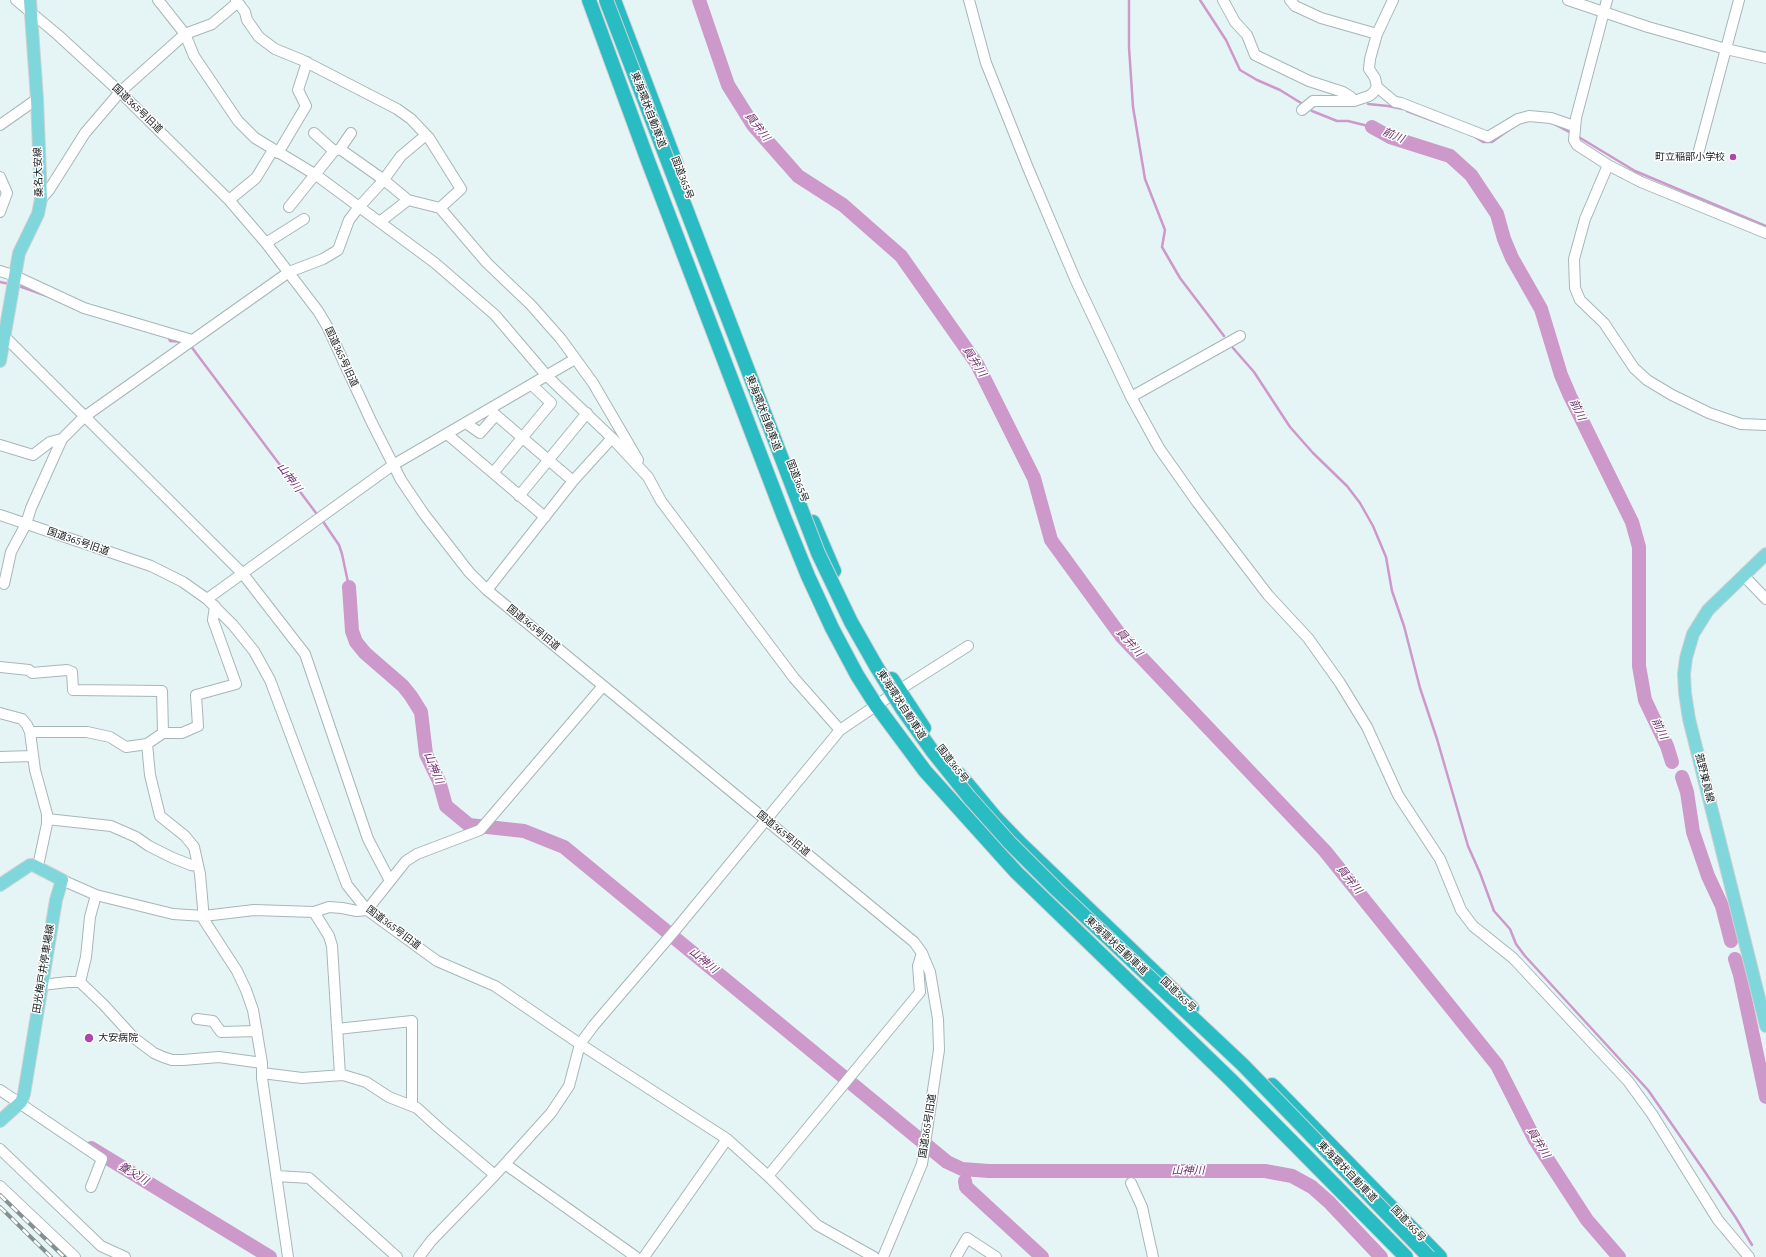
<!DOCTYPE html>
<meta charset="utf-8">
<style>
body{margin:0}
canvas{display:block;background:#e5f5f5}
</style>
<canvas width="1766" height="1257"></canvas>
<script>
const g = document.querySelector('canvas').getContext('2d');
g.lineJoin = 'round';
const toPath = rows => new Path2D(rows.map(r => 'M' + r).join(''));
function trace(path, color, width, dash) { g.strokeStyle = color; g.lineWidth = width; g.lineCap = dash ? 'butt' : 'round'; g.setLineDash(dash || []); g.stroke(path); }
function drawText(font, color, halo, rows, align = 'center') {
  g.font = font + ' "Source Serif 4","Noto Sans JP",serif'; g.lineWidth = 3; g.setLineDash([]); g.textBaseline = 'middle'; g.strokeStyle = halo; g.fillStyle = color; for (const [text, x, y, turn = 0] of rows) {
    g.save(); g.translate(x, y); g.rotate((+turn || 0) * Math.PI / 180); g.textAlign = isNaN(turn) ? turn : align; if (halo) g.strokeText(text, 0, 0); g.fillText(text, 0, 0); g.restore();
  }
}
const stream = toPath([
 [1129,0,1129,47,1133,107,1145,179,1165,230,1162,247,1180,278,1224,336],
 [1200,0,1226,40,1240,70,1257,80,1280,90,1301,103],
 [1368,104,1388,106,1403,109],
 [1312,111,1337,121,1348,121,1372,127],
 [1407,111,1447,126],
 [1556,125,1571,133],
 [1577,136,1635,171,1766,226],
 [1475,137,1483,142,1492,142,1510,129],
 [0,282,9,284],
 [16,285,47,296],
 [168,336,170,341,184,342],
 [190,345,319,517],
 [1233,348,1254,372,1290,427,1313,453,1347,486,1360,503,1373,526,1386,557,1392,591,1404,626,1420,688,1437,739,1468,846,1480,873,1494,911,1510,929,1516,944,1525,956,1648,1090,1703,1169,1736,1218,1752,1245],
 [322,520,339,545,342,554,349,587]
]);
const river = toPath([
 [699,0,728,85,753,125,798,176,843,205,901,256,977,364,1034,478,1051,540,1121,636,1325,851,1497,1065,1535,1140,1587,1220,1619,1257],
 [1372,127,1390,137,1450,156,1471,175,1497,214,1504,239,1512,258,1541,309,1561,375,1570,396,1632,522,1639,547,1639,666,1645,700,1667,746,1672,762],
 [349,587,352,631,356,642,365,653,403,686,411,696,421,712,426,754,439,781,446,806,469,825,524,831,564,847,947,1162,962,1169,989,1171,1265,1171,1292,1176,1312,1187,1329,1202,1381,1257],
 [1682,777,1687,792,1693,832,1708,876,1722,906,1731,941],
 [1735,959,1740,975,1766,1097],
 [91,1148,270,1257],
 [965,1181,966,1187,1042,1257]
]);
const minor = toPath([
 [16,0,58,35,120,92,229,200,266,243,318,311,327,326,372,423,401,480,424,514,469,572,487,590,914,942,922,953,930,972,938,1019,939,1050,922,1164,883,1257],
 [158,0,185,34,194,56,238,121,255,138,316,175,435,263,495,315,547,376,612,438,648,477,661,501,794,678,840,730],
 [236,0,245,12,247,20,259,37,275,49,302,60,397,109,411,119,429,138,461,189,440,208,487,263,531,305,561,339,593,383,638,460],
 [969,0,986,63,1028,168,1076,281,1131,397,1159,448,1197,502,1268,595,1308,638,1340,683,1367,727,1398,795,1440,859,1461,910,1473,926,1513,958,1628,1081,1652,1114,1718,1220,1749,1257],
 [1223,0,1235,22,1247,35,1255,55,1309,81,1343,92,1351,97,1354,101],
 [1290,0,1295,6,1321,18,1377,34,1393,0],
 [1568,0,1648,27,1726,49,1766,58],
 [1607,0,1576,118,1574,140,1577,145,1608,165,1641,182,1766,233],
 [1377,87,1395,102,1401,103,1488,137,1518,119,1529,116,1551,118,1574,126],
 [1302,110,1313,101,1354,101,1369,96,1373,93,1377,87,1375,78,1369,69,1370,59,1377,34],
 [0,125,37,99],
 [314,133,334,151,340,149,384,180,408,200,381,221],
 [340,149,351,133],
 [278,153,306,106,298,90,307,62],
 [1698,154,1739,0],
 [1608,165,1585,219,1574,259,1575,288,1580,300,1604,323,1634,368,1647,380,1672,395,1709,413,1741,424,1766,425],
 [0,177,7,193,0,212],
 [41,199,49,190,85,133,120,92,185,34,212,24,237,3],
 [229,200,256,178,273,150],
 [408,200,440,208],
 [289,207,334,151],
 [266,243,304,219],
 [0,271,15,276,84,308,192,340],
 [0,336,4,336,243,574,305,654,368,839,390,881],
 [1131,397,1240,336],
 [490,410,573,481],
 [466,423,480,433,496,415],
 [447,434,545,517],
 [0,445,33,455,50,442,62,439],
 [493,473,551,403,532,385],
 [519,496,587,413],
 [0,515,151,566,183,582,207,599,233,625,254,651,270,680,347,885,367,910,437,961,495,986,580,1044,727,1139,768,1176,817,1225,874,1257],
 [1744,576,1766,599],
 [4,584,11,552,26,524,31,508,62,439,84,417,289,272,323,259,338,250,349,220,359,207,382,182,401,156,426,135],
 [487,590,573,481,612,438],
 [207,599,393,465,575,359],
 [0,667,29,670,32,673,67,670,72,672,73,690,162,691,163,733],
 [0,713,22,719,27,725,30,732,35,770,47,814,47,824,38,866],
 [30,732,87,732,110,737,126,747,147,744,150,775,160,816,185,836,194,847,200,874,204,920,237,971,246,990,253,1010,262,1063,262,1078,288,1257],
 [147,744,163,733,182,733,198,726,196,695,236,684,213,620,215,606],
 [0,757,32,756],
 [47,819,111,826,136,837,149,846,173,858,191,865,198,866],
 [62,880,96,895,173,914,204,916,254,910,314,912,329,907,342,908,357,911,367,910,406,861,417,854,480,830,603,686],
 [314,912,329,936,332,946,340,1075],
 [80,982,86,957,90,917,96,895],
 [42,985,68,982,80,982,104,1005,134,1038,154,1053,163,1057,172,1060,183,1060,219,1057,262,1063],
 [197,1019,213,1021,221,1032,257,1031],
 [337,1029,412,1021,412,1104],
 [262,1073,302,1078,343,1075,366,1082,389,1097,417,1108,439,1128,495,1175],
 [0,1090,102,1159,91,1187],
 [0,1149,101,1246,125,1257],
 [505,1164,636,1257],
 [277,1176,309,1178,397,1257],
 [768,1176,920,992,918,966,922,953],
 [1131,1183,1142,1207,1153,1257],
 [0,1186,75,1257],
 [419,1257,431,1241,495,1175,551,1113,569,1086,580,1044,594,1025,677,928,840,730,899,690,968,646],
 [644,1257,727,1139],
 [956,1257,967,1238,996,1257]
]);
const major = toPath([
 [0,361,19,253,38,214,41,199,37,99,30,0],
 [1766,554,1708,610,1693,634,1686,658,1684,674,1685,693,1689,719,1766,1026],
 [0,885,30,865,33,865,62,880,56,900,24,1094,21,1102,0,1121]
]);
const highway = toPath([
 [589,0,648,161,784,517,808,576,832,628,857,675,876,705,925,771,1016,872,1231,1080,1406,1257],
 [614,0,677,166],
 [813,522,834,571],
 [892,679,924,728],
 [960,775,995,817,1021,844,1192,1008],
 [1272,1085,1440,1257]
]);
const rail = toPath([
 [0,1195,64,1257],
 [0,1207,51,1257]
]);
const highwayBridge = toPath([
 [606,0,818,553,851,622,876,666,903,710,933,752,969,797,1010,843,1057,890,1243,1065,1429,1257]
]);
const markers = [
 [1733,157,4,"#ad47ac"],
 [89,1038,5,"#ad47ac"]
];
const streetNames = [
 ["国道365号旧道",137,109,44],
 ["東海環状自動車道",648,110,69],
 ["桑名大安線",39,172,-92],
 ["国道365号",682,178,69],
 ["国道365号旧道",341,357,65],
 ["東海環状自動車道",763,413,69],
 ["国道365号",797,481,69],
 ["国道365号旧道",78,542,19],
 ["国道365号旧道",533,628,39],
 ["東海環状自動車道",901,705,57],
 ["国道365号",952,764,52],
 ["菰野東員線",1704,778,76],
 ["国道365号旧道",783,834,39],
 ["国道365号旧道",393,928,37],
 ["東海環状自動車道",1116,946,43],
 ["田光梅戸井停車場線",44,969,-81],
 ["国道365号",1178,995,44],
 ["国道365号旧道",928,1126,-81],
 ["東海環状自動車道",1347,1172,46],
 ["国道365号",1408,1224,46]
];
const poiNames = [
 ["町立稲部小学校",1725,157],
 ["大安病院",98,1038,"left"]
];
const waterNames = [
 ["員弁川",757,127,52],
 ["前川",1393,136,23],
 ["員弁川",974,362,58],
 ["前川",1577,410,64],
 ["山神川",289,478,53],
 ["員弁川",1129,643,48],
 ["前川",1659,729,64],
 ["山神川",433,768,68],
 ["員弁川",1349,880,51],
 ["山神川",703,961,39],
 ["員弁川",1538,1143,59],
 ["山神川",1188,1171],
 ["養父川",133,1174,31]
];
trace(stream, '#cc99ca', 2.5);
trace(river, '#cc99ca', 14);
trace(minor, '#a7b6b7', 12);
trace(major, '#d0d1d1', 14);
trace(highway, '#d0d1d1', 16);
trace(minor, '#fff', 10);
trace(major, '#7fd7db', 12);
trace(highway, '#29bdc3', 14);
trace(rail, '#859090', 4);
trace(rail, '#fefefe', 2.5, [8]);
trace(highwayBridge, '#d0d1d1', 16, []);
trace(highwayBridge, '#29bdc3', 14);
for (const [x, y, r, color] of markers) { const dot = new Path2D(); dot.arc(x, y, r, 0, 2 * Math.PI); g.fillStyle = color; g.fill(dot); trace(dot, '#fefefe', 1.5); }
drawText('10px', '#151a1a', '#fefefe', streetNames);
drawText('10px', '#151a1a', '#fefefe', poiNames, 'right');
drawText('italic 11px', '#6d2f6c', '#fefefe', waterNames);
</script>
